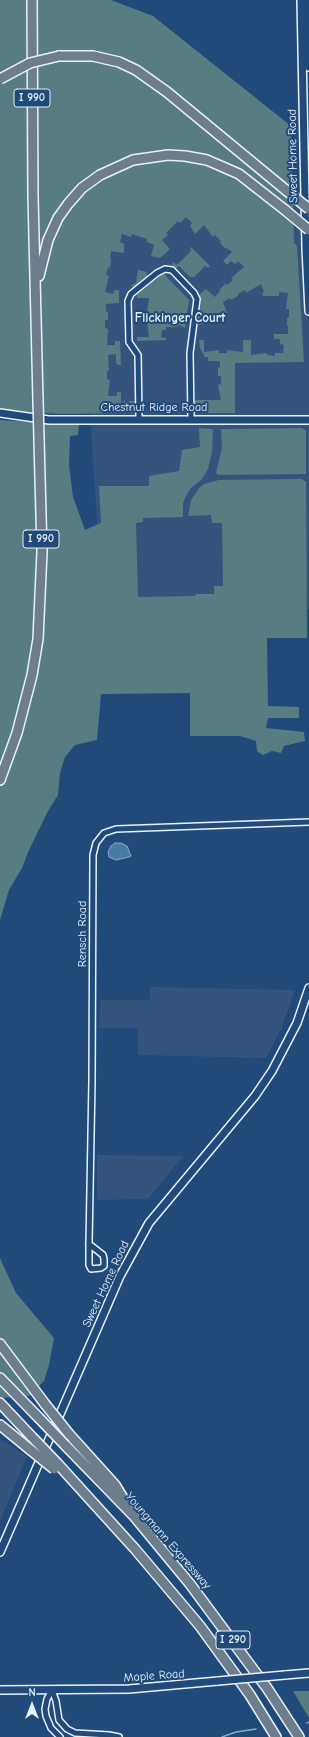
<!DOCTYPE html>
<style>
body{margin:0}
#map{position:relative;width:309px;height:1737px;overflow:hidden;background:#1f4a7a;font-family:"Comic Neue",sans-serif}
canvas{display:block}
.north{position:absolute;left:12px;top:1685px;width:40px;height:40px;-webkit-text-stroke:3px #1f4a7a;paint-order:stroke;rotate:0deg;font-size:11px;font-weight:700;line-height:16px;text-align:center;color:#e8f1f8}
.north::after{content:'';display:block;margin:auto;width:14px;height:18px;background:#e8f1f8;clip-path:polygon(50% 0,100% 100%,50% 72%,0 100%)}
</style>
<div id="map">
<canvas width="309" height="1737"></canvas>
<div class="north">N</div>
</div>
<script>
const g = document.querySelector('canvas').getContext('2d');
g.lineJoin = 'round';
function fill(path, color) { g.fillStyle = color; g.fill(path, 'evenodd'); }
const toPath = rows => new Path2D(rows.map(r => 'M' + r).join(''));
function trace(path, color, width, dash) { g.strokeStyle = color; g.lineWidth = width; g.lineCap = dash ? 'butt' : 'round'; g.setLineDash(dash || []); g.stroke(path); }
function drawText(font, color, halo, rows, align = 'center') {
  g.font = font + ' "Comic Neue",sans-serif'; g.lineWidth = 4; g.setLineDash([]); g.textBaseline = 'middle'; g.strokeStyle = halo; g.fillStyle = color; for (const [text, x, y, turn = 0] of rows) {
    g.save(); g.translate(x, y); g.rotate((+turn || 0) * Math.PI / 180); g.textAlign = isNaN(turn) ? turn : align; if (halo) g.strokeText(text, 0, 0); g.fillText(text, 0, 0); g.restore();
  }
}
const built = toPath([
 [185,195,309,196,309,609,103,611,91,429,94,248,118,212],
 [150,987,295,990,281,1029,266,1058,138,1055,138,1028,99,1028,100,1000,150,1000],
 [97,1155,183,1156,148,1199,97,1200],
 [0,1439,27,1456,0,1521]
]);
const green = toPath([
 [0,0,111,0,153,16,291,126,294,243,297,246,304,362,235,363,235,413,195,413,195,400,221,400,218,385,221,384,221,376,218,376,218,368,220,367,220,361,208,361,208,357,205,357,200,348,199,340,204,340,204,352,219,350,219,353,227,353,227,350,243,352,243,340,251,340,251,355,267,353,267,355,275,356,275,353,283,353,284,345,280,344,280,339,274,339,274,334,288,334,288,326,287,326,287,318,289,317,289,309,286,309,288,293,279,292,279,296,263,296,262,293,264,292,261,284,246,293,245,290,238,294,238,296,231,300,230,298,223,302,227,313,199,325,198,322,201,303,199,295,206,289,215,297,220,291,219,290,225,284,227,285,233,280,231,278,244,267,238,261,235,264,231,261,227,265,223,261,232,252,227,248,226,249,220,243,221,241,215,235,213,237,204,225,195,234,190,226,192,223,186,217,180,223,178,221,166,233,168,235,162,240,170,249,160,258,151,256,154,245,147,242,147,239,132,234,131,237,122,234,120,242,124,244,124,253,111,251,110,259,111,259,110,268,108,267,106,275,109,276,105,292,113,294,114,290,119,290,119,303,106,304,106,311,108,312,108,320,105,320,105,328,108,329,107,345,115,345,115,341,120,341,121,365,118,365,116,363,116,354,108,355,109,371,107,371,107,379,110,380,108,396,117,396,117,392,121,392,121,413,62,414,23,412,0,408],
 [191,247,210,266,208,268,205,266,194,277,190,277,179,266,175,269,172,265,173,262,177,265,191,251,190,248],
 [138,270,147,272,146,274,148,275,147,277,133,288,131,285,136,283],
 [163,273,189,300,185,328,179,325,176,327,166,327,166,330,162,330,161,337,166,338,166,340,137,341,137,337,149,337,147,322,150,321,150,314,147,313,149,298,137,298,137,294],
 [123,401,135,401,136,410,134,413,123,413],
 [0,420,79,425,78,435,70,436,69,466,73,497,85,530,101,523,99,486,149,486,149,476,179,471,182,450,200,447,199,428,213,429,212,452,208,469,202,479,190,489,186,496,183,503,183,517,143,518,143,522,136,523,138,597,195,596,196,594,214,594,214,586,223,586,222,523,212,523,211,515,188,516,191,500,199,488,204,484,219,480,302,479,306,482,307,638,267,638,268,706,299,707,299,718,268,718,266,728,304,732,305,741,284,746,281,753,272,751,263,755,257,751,256,741,240,736,190,736,190,693,101,694,97,740,75,745,65,757,60,773,58,795,48,811,29,850,22,868,9,890,0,920],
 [302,428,306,431,306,474,218,475,216,473,222,448,221,429],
 [0,1258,16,1293,54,1338,49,1365,44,1381,29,1396,0,1398],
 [293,1691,309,1691,309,1718]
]);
const water = toPath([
 [115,843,121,843,127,846,131,856,129,857,116,860,109,857,108,852,111,846,115,843]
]);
const stream = toPath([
 [307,1723,309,1722],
 [222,1737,236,1732,256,1729]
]);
const street = toPath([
 [139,419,138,355,129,342,128,301,131,294,157,273,165,269,172,270,194,293,197,299,190,353,191,419],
 [89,1244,103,1255,104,1259,104,1266,101,1268,91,1269,89,1265,89,1244,92,1081,93,855,96,843,104,833,116,829,309,822],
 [52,1690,56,1701,59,1720,67,1729,75,1733,109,1735,119,1737],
 [52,1690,47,1699,45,1709,46,1716,51,1728,60,1737]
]);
const secondary = toPath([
 [301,0,306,248,309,311],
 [307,0,307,35,309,39],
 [302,40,306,42,308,45,309,67],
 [0,413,49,420,309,420],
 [0,1552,120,1276,131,1256,149,1223,255,1096,272,1071,297,1023,309,988],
 [285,1675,309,1673],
 [0,1690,129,1689,218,1681]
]);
const highway = toPath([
 [32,0,33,196,38,400],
 [59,56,93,56,119,62,136,70,167,92,287,191],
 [39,276,48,240,58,218,68,204,82,188,100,175,133,160,168,155,185,156,207,160,239,174,285,210],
 [0,780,17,733,32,675,38,639,42,552,39,440],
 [0,1344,45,1404],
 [0,1378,39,1418],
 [0,1403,32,1437],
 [0,1425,27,1447],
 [69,1434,115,1485,126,1503],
 [65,1445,133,1515,190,1584,267,1688,299,1737],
 [57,1463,135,1549,200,1626,250,1695,276,1737]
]);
const secondaryBridge = toPath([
 [218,1681,285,1675]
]);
const highwayBridge = toPath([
 [0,79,30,63,59,56],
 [287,191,309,209],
 [285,210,309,230],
 [38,400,39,440],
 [45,1404,69,1434],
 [39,1418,65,1445],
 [32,1437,57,1463],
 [27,1447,54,1469]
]);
const shields = [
 [32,98,36],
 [41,539,36],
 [233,1640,34]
];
const shieldNames = [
 ["I 990",32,98],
 ["I 990",41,539],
 ["I 290",233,1640]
];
const streetNames = [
 ["Sweet Home Road",293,156,-91],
 ["Chestnut Ridge Road",154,408],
 ["Rensch Road",83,934,-90],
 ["Sweet Home Road",106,1284,-65],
 ["Youngmann Expressway",168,1541,49],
 ["Maple Road",154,1676,-4]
];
const neighbourhoodNames = [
 ["Flickinger Court",180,318]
];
fill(built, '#34547e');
fill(green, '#577c82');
fill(water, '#467da3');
trace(water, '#87abc5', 1);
trace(stream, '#87abc5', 1.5);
trace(street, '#e8f1f8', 8);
trace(secondary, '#e8f1f8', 10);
trace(highway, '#e8f1f8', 12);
trace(street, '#1f4a7a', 5);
trace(secondary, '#1f4a7a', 7);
trace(highway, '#6d7d8c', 9);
trace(secondaryBridge, '#e8f1f8', 10, []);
trace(highwayBridge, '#e8f1f8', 12, []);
trace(secondaryBridge, '#1f4a7a', 7);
trace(highwayBridge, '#6d7d8c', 9);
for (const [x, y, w] of shields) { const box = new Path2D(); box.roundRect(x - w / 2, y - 9, w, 18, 3); g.fillStyle = '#1f4a7a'; g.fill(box); trace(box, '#e8f1f8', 1); }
drawText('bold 11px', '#e8f1f8', null, shieldNames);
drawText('12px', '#e8f1f8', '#1f4a7a', streetNames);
drawText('bold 13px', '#e8f1f8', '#1f4a7a', neighbourhoodNames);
</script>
